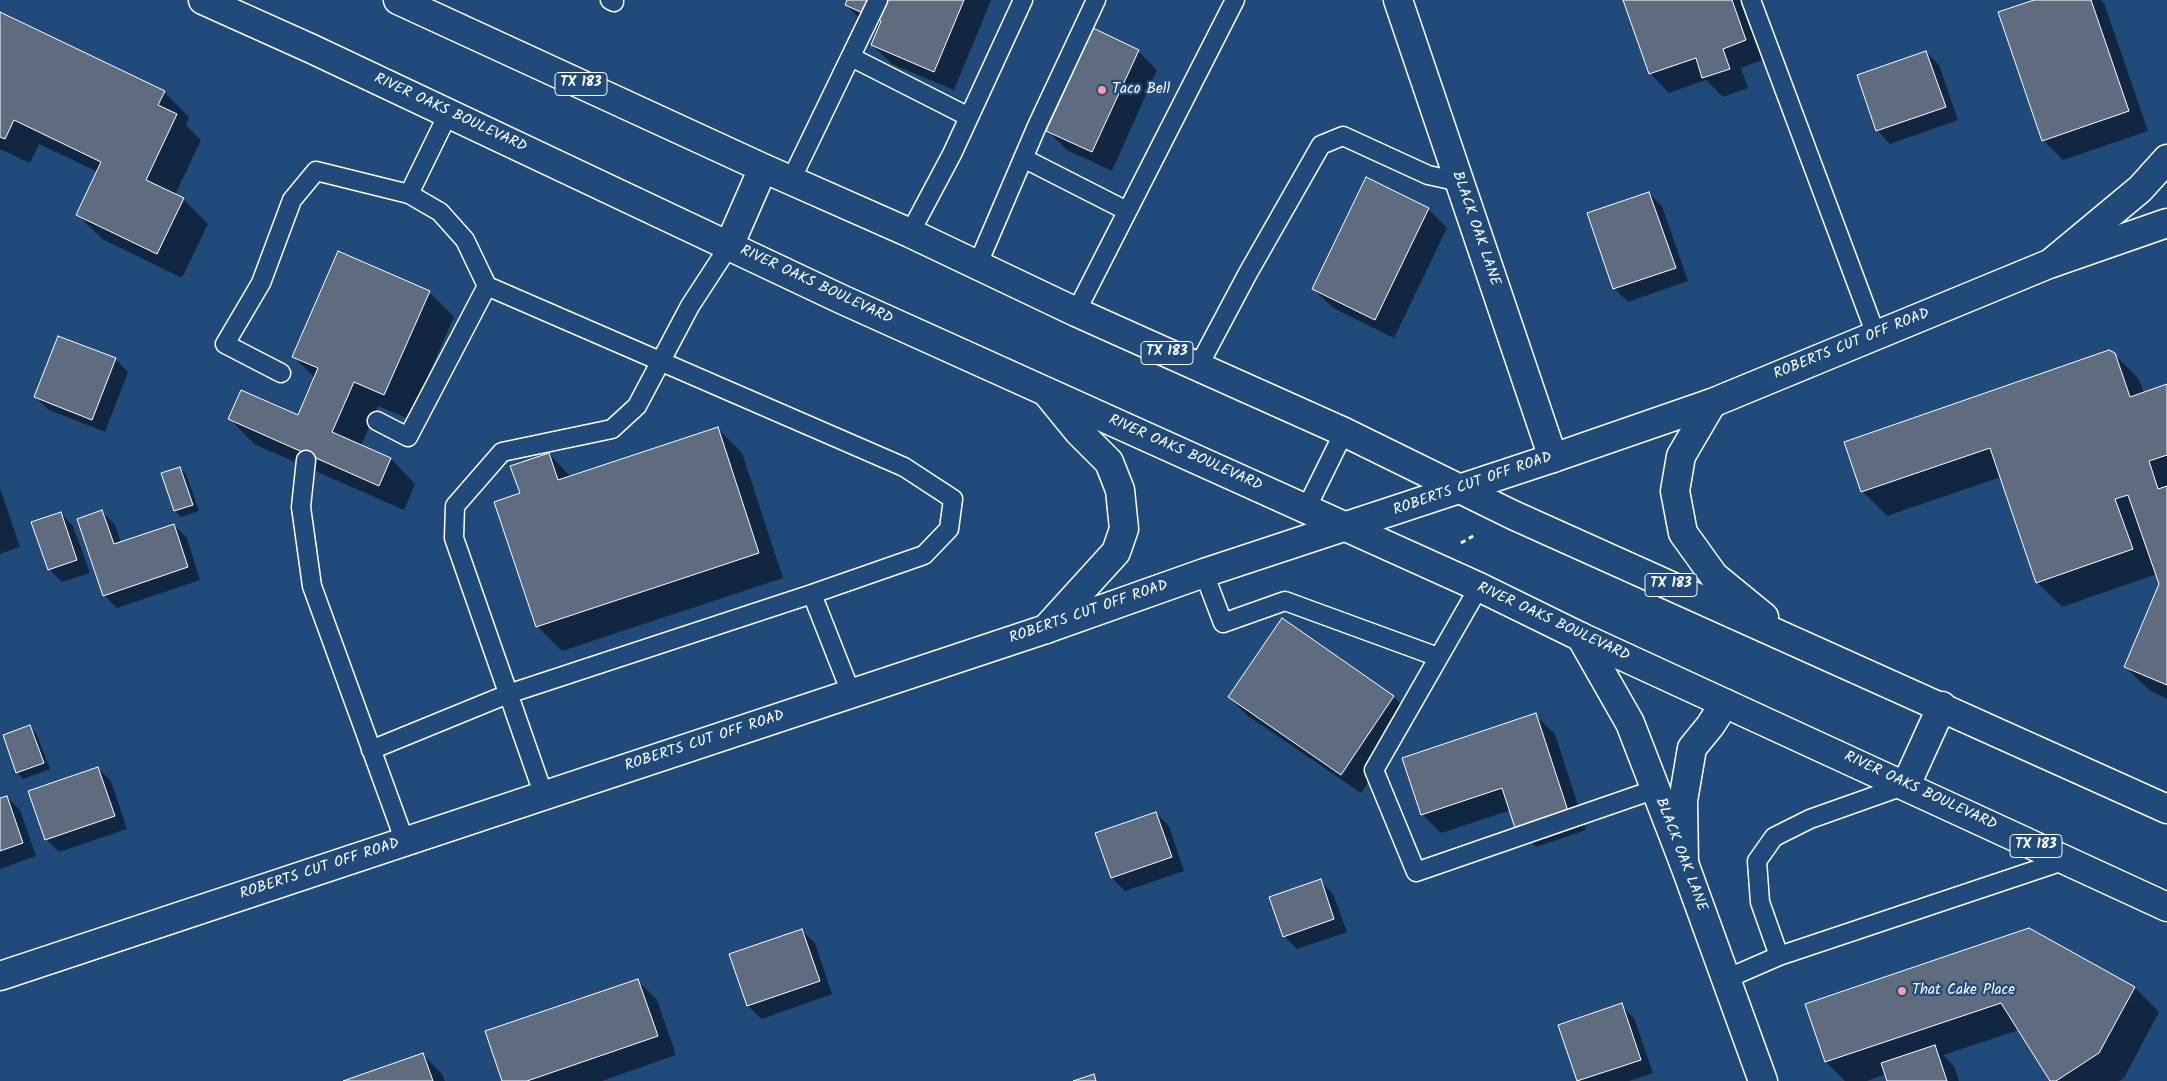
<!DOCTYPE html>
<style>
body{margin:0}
canvas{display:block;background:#1f4a7a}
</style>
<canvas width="2167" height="1081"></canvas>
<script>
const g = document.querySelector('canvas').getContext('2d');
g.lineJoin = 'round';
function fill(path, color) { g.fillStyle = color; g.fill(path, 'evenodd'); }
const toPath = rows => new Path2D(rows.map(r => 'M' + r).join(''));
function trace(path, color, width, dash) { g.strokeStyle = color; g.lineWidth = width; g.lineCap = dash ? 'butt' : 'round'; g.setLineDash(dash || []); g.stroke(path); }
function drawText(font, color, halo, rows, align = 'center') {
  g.font = font + ' Kalam,sans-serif'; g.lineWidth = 4.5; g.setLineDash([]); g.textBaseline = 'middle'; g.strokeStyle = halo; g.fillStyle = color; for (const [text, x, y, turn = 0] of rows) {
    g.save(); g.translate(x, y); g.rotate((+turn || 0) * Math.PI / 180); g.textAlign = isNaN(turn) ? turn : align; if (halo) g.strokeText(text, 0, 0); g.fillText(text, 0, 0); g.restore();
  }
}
const shadow = toPath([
 [848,0,991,0,954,90,892,64,872,45,879,30,865,24,846,5],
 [1624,0,1744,0,1765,59,1741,68,1748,88,1723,97,1706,80,1669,93,1650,73],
 [2037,0,2101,0,2104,3,2148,131,2063,160,2044,141,2000,13],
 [0,13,164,92,189,117,186,125,201,140,175,195,183,199,208,224,182,278,102,239,77,214,98,172,39,144,30,163,0,149],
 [1138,51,1157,70,1112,171,1067,150,1047,130],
 [1926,52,1939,65,1958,120,1890,144,1877,130],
 [1649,193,1662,206,1688,281,1628,302,1614,288],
 [1428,209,1447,228,1394,338,1333,308,1313,289],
 [429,292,454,317,409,419,378,406,361,446,391,459,415,484,404,510,254,444,230,419,298,417,315,378,294,357],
 [2114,354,2139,379,2144,393,2167,385,2167,699,2150,691,2125,667,2160,584,2157,574,2062,607,2037,582,2001,477,1887,516,1862,491],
 [115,359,128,372,105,432,49,410,35,397],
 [717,428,742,453,783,578,562,651,537,626,521,494,549,454,571,477],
 [180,468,186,474,199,511,181,517,175,511],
 [0,488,20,547,0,554],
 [102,512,115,525,121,543,174,525,187,538,200,580,117,608,104,595],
 [60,513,73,526,90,573,62,582,49,569],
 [1282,620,1394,697,1413,716,1361,793,1248,716,1229,697],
 [1535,715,1555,734,1586,830,1536,847,1516,828,1511,810,1441,833,1422,814],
 [30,727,36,733,50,769,23,779,17,772],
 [98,768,111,781,127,829,59,852,46,839],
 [7,797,20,810,36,856,0,869,0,799],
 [1156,813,1169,826,1184,871,1125,891,1112,878,1097,833],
 [1320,880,1333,894,1347,932,1297,949,1284,936],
 [801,930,815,943,832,994,762,1019,748,1006],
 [638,981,657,1000,676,1055,602,1081,503,1081],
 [2135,988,2159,1012,2124,1078,2119,1081,2052,1081,2019,1030,1943,1055,1954,1066,1959,1081,1888,1081,1886,1074,1867,1081,1845,1081,1826,1062,1807,1005],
 [1621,1005,1634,1018,1653,1073,1629,1081,1579,1081,1560,1026],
 [423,1055,442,1074,445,1081,347,1081]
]);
const building = toPath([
 [847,0,964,0,934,72,871,45,881,21,845,5,847,0],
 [1623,0,1732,0,1746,40,1723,49,1730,69,1702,78,1696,58,1649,74,1623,0],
 [2034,0,2091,0,2129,111,2042,141,1998,12,2034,0],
 [0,12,165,91,158,105,177,114,146,180,184,198,157,254,76,215,101,162,14,120,5,139,0,137,0,12],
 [1093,28,1139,50,1092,152,1046,131,1093,28],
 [1926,51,1946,107,1876,131,1857,75,1926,51],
 [1366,177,1429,208,1375,320,1312,289,1366,177],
 [1649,192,1676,268,1613,289,1587,213,1649,192],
 [338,251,430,291,384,395,354,382,332,432,391,458,379,486,228,419,241,390,298,415,318,368,292,357,338,251],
 [58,336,116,358,92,420,34,397,58,336],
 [2109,350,2115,353,2130,397,2167,384,2167,455,2149,461,2158,489,2167,486,2167,685,2124,667,2159,584,2128,495,2115,499,2133,549,2036,583,1990,448,1861,492,1844,442,2109,350],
 [718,427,759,553,536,627,494,502,520,493,510,466,549,453,558,480,718,427],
 [180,467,193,505,174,511,161,473,180,467],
 [102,510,114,544,174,524,188,567,103,596,77,519,102,510],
 [61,512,77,560,48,570,31,522,61,512],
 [1282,618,1394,696,1341,775,1228,697,1282,618],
 [1536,713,1568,811,1515,828,1502,788,1421,815,1402,758,1536,713],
 [30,725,44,763,16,773,3,735,30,725],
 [98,767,115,816,45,840,28,791,98,767],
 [7,796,23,843,0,851,0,798,7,796],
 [1156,812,1172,857,1111,878,1095,833,1156,812],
 [1321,879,1334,919,1283,937,1269,897,1321,879],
 [2029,928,2135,987,2099,1053,2056,1081,2050,1081,2001,1003,1825,1062,1805,1004,2029,928],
 [802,929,820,981,747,1006,729,954,802,929],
 [638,979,658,1036,527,1081,502,1081,485,1031,638,979],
 [1622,1003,1641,1060,1577,1081,1558,1025,1622,1003],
 [1935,1045,1947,1081,1887,1081,1881,1063,1935,1045],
 [423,1053,433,1081,343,1081,423,1053],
 [1094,1074,1096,1081,1073,1081,1094,1074]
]);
const path = toPath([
 [1461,543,1475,535]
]);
const service = toPath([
 [610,0,614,2],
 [1751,0,1876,335],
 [851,57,969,117],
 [1023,158,1127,211],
 [791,180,878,0],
 [910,233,952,154,1023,0],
 [977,266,1037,126,1096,0],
 [487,286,904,467,953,499,949,529,924,555,812,594],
 [1076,312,1235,0],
 [1198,367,1248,273,1321,145,1343,136,1428,175,1460,182],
 [281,373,225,344,261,283,292,200,316,171,409,194],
 [377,421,408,437,487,286,465,240,440,212,409,194,448,114],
 [306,460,301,507,312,586,405,842],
 [1306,509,1344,432],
 [1204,573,1223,623,1285,601,1438,657],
 [1479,587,1374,770,1416,872,1656,789],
 [371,750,508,694,812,594,851,693],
 [1906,785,1810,819,1774,837,1757,861,1760,902,1779,956,2066,860],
 [544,796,454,538,455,506,502,452,612,429,637,406,690,306,729,246],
 [1726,979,1779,956]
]);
const minor = toPath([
 [1398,0,1553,458],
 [2051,263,2140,189,2167,159],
 [1581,637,1630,723,1684,863,1763,1081]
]);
const tertiary = toPath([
 [0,976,1046,629,1204,573,1553,458,1712,403,2049,264,2167,223]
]);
const primary = toPath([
 [203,0,312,49,841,299,1479,587,1581,637,2167,907],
 [398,0,763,168,910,233,1076,312,1344,432,1513,515,2167,809],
 [729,246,763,168],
 [1712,403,1681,456,1675,491,1683,533,1714,576,1764,617],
 [1046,629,1116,552,1124,529,1120,490,1109,462,1078,431,1047,393],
 [1906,785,1942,706],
 [1684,863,1683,801,1692,748,1710,726,1725,703]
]);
const markers = [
 [1102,90,5,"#ff9aa2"],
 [1902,991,5,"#ff9aa2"]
];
const shields = [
 [581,84,52],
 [1167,353,52],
 [1671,585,52],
 [2036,846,52]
];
const shieldNames = [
 ["TX 183",581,84],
 ["TX 183",1167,353],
 ["TX 183",1671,585],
 ["TX 183",2036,846]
];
const poiNames = [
 ["Taco Bell",1112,90],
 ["That Cake Place",1912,991]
];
const streetNames = [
 ["RIVER OAKS BOULEVARD",450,114,25],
 ["BLACK OAK LANE",1475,229,71],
 ["RIVER OAKS BOULEVARD",816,286,25],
 ["ROBERTS CUT OFF ROAD",1852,345,-22],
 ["RIVER OAKS BOULEVARD",1185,454,24],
 ["ROBERTS CUT OFF ROAD",1473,485,-19],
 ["ROBERTS CUT OFF ROAD",1089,613,-19],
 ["RIVER OAKS BOULEVARD",1553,623,25],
 ["ROBERTS CUT OFF ROAD",705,742,-18],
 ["RIVER OAKS BOULEVARD",1920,792,25],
 ["BLACK OAK LANE",1680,855,69],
 ["ROBERTS CUT OFF ROAD",320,870,-18]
];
fill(shadow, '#0007');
fill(building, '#5f6b7e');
trace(building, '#fff', 1);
trace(service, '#fff', 21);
trace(minor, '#fff', 31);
trace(tertiary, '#fff', 31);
trace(primary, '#fff', 31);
trace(path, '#fff', 3, [5, 4]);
trace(service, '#1f4a7a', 18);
trace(minor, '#1f4a7a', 28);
trace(tertiary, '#1f4a7a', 28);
trace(primary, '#1f4a7a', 28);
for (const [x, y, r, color] of markers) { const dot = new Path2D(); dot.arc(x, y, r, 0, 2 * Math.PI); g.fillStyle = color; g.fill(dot); trace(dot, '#1f4a7a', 2); }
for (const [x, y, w] of shields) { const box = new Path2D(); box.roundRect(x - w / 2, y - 11.5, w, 23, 4); g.fillStyle = '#1f4a7a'; g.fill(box); trace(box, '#fff', 1); }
drawText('bold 14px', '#fff', null, shieldNames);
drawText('15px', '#fff', '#1f4a7a', poiNames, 'left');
drawText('15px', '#fff', '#1f4a7a', streetNames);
</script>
